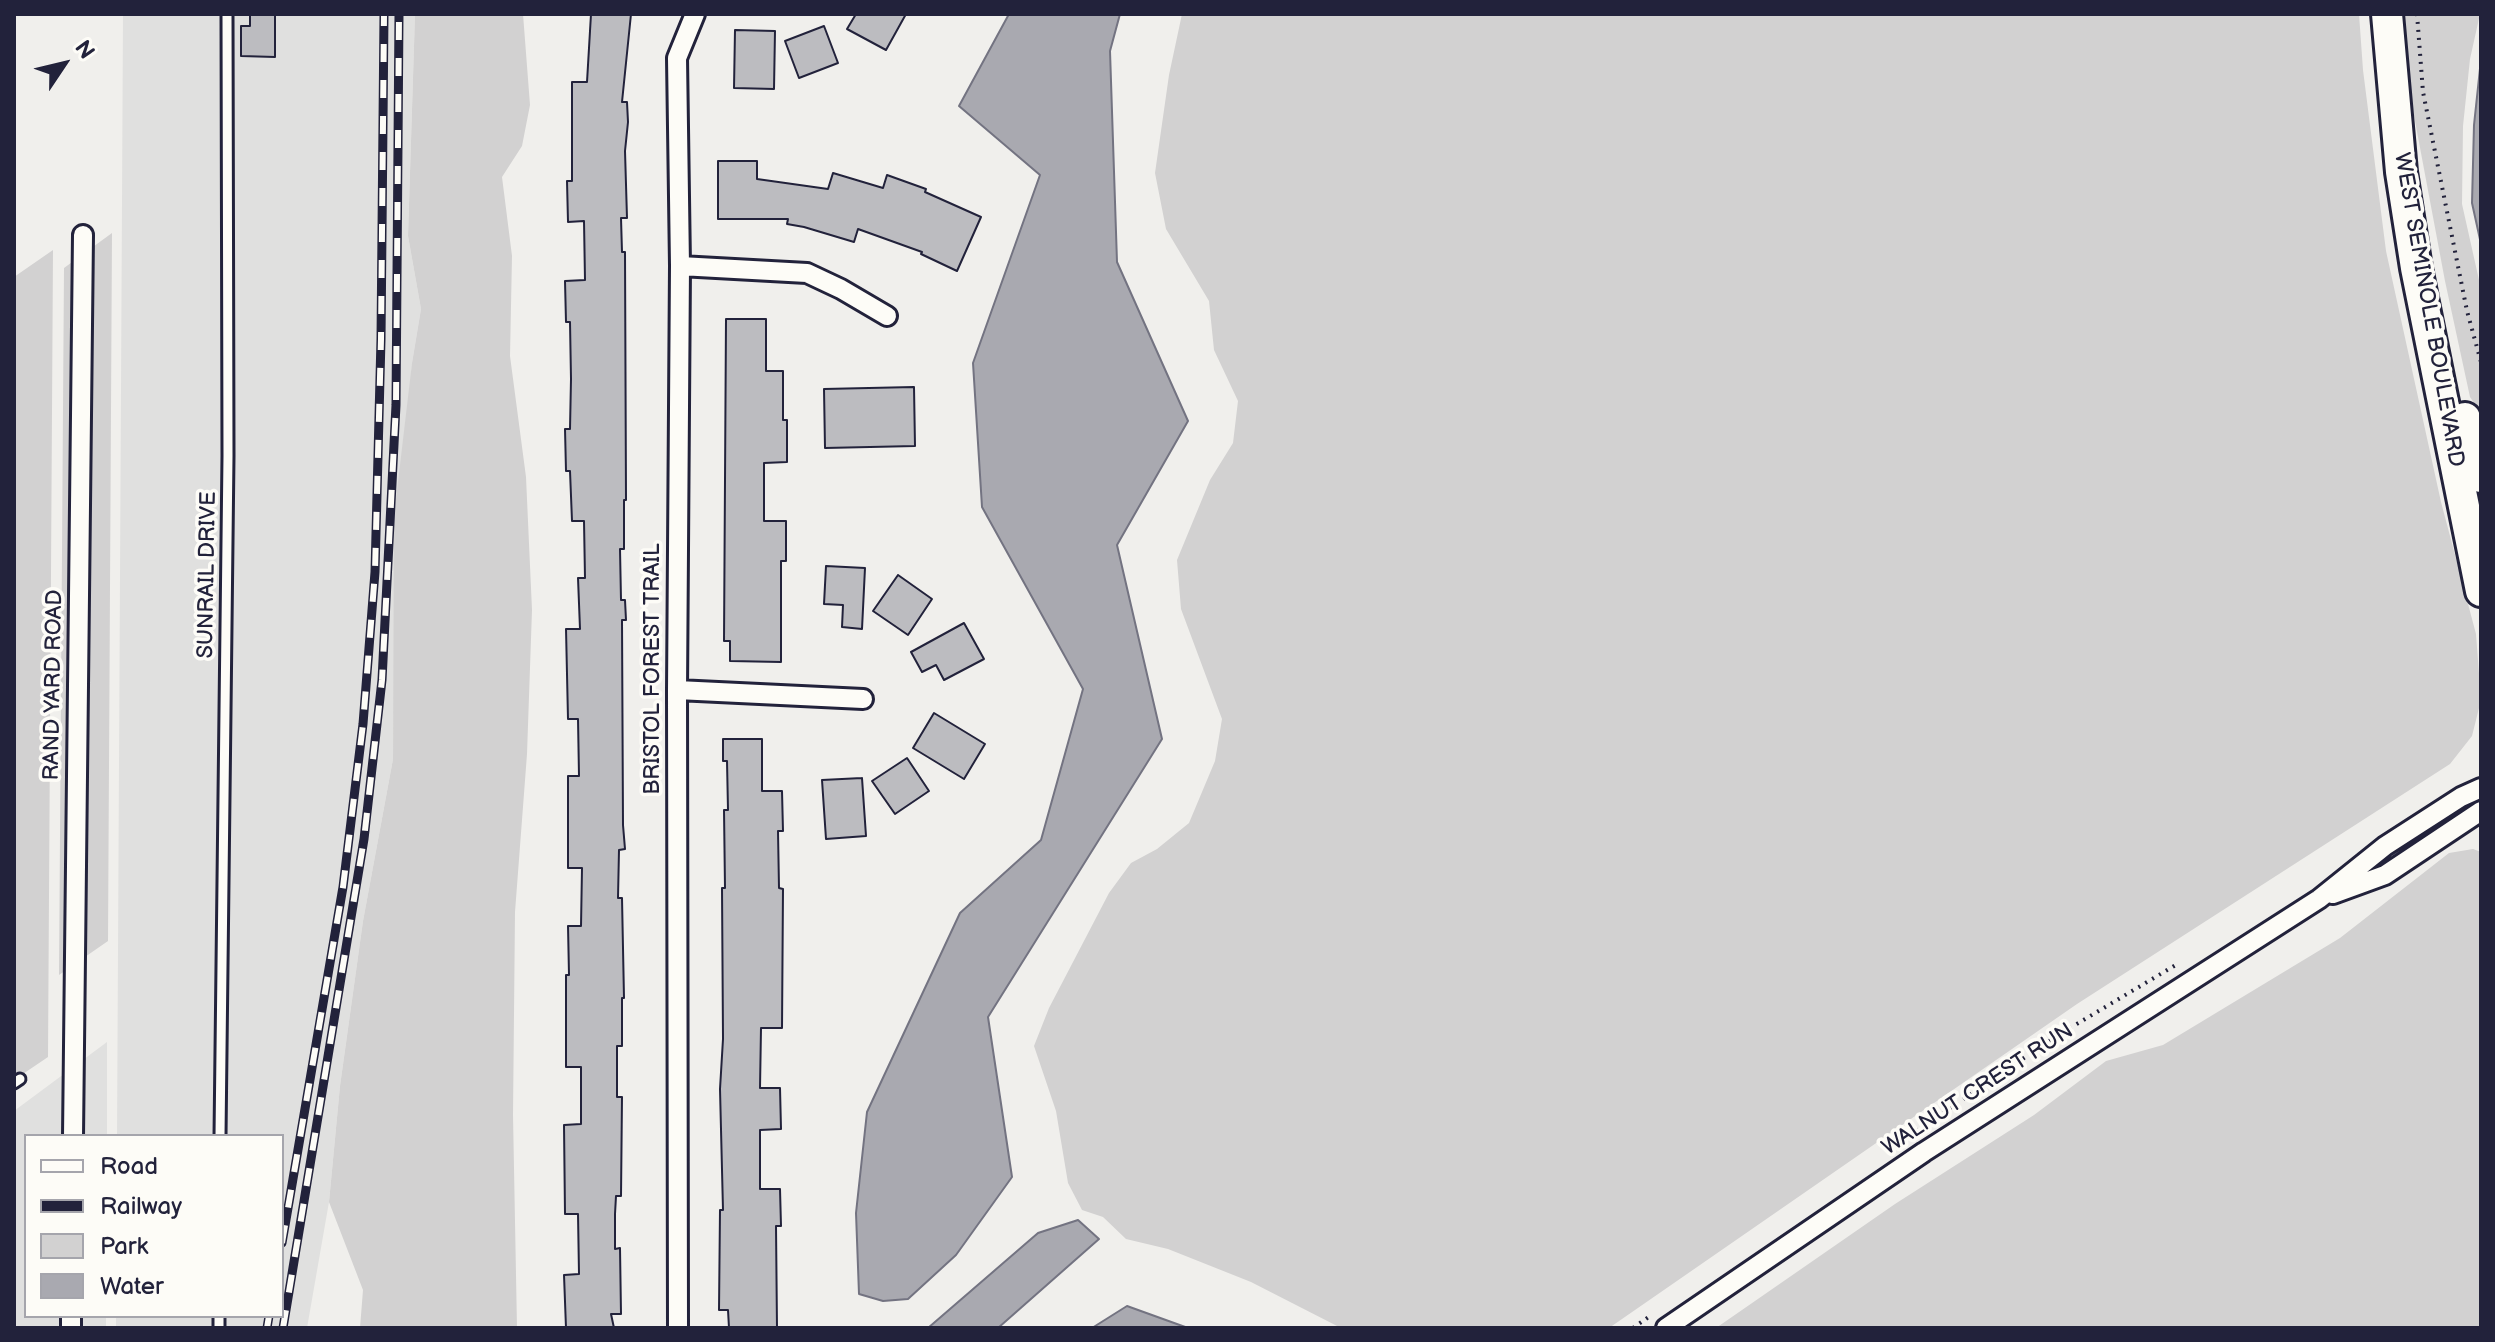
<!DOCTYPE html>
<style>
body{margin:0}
#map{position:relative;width:2495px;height:1342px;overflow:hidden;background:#f0efec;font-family:"Balsamiq Sans",sans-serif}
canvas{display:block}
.frame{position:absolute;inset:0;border:16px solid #22223b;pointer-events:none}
.legend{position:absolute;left:24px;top:1134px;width:260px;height:184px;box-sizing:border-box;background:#fdfcf7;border:2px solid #a5a5ac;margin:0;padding:10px 14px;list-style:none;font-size:24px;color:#22223b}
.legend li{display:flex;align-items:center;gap:16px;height:40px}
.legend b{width:40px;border:2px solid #a5a5ac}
.north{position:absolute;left:24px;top:24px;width:80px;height:80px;-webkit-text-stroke:6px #fdfcf7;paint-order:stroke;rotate:55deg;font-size:22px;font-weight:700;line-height:32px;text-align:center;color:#22223b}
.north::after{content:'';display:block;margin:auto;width:28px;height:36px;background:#22223b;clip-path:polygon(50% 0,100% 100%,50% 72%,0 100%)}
</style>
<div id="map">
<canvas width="2495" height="1342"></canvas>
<div class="frame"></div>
<ul class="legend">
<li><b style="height:10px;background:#fdfcf7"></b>Road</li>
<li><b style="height:10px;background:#22223b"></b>Railway</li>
<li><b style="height:22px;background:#d2d1d1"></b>Park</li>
<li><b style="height:22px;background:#a9a9b0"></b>Water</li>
</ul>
<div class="north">N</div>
</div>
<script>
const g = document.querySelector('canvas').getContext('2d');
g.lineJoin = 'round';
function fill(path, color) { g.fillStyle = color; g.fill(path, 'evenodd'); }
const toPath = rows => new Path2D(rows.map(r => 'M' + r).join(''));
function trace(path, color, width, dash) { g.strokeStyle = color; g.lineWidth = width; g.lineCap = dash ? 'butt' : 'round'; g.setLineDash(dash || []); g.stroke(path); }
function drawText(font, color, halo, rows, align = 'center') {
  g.font = font + ' "Balsamiq Sans",sans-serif'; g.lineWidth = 7; g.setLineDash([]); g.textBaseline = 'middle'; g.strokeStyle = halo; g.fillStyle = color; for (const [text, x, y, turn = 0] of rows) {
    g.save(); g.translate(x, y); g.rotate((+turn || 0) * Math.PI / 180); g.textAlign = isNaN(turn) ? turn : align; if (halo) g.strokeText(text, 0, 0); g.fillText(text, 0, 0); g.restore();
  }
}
const built = toPath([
 [123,14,415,14,408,236,421,309,412,363,395,654,393,759,363,921,340,1086,329,1202,307,1328,116,1328,116,1316,282,1316,282,1136,117,1136],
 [107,1042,107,1136,26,1136,26,1316,106,1316,106,1328,14,1328,14,1111]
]);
const green = toPath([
 [415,14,523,14,530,105,522,146,502,177,512,256,510,356,526,477,532,610,527,754,515,912,513,1115,517,1328,360,1328,363,1290,329,1202,340,1086,363,921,393,759,394,516,412,363,421,309,408,236],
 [1182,14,2359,14,2363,70,2386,251,2441,502,2476,634,2481,700,2472,736,2450,764,2077,1004,1609,1328,1341,1328,1251,1282,1168,1249,1126,1239,1103,1217,1082,1210,1068,1183,1056,1111,1034,1046,1049,1008,1109,893,1131,863,1157,849,1189,823,1215,761,1222,719,1181,609,1177,560,1210,480,1233,443,1238,401,1214,350,1209,301,1166,229,1155,173,1169,75],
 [2399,14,2480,14,2470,59,2463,126,2462,204,2481,289,2481,413,2470,397,2445,281,2406,73],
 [112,233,108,941,59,975,64,268],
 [53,250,48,1057,14,1080,14,277],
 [2473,849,2481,852,2481,1328,1716,1328,1895,1204,2034,1115,2106,1061,2163,1045,2340,938,2449,853]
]);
const water = toPath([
 [1009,14,1120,14,1110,51,1117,262,1188,421,1117,545,1162,739,988,1017,1012,1177,956,1255,908,1299,883,1301,859,1294,856,1213,867,1112,960,913,1041,840,1083,689,982,507,973,363,1040,175,959,106,1009,14],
 [2481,59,2481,244,2472,203,2474,125,2481,59],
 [1078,1220,1099,1239,998,1328,928,1328,1038,1233,1078,1220],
 [1127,1306,1188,1328,1092,1328,1127,1306]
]);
const building = toPath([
 [250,14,275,14,275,57,241,56,241,26,250,26,250,14],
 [591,14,631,14,622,102,627,102,628,122,625,151,627,218,621,218,622,252,625,252,626,500,624,500,624,549,620,549,621,600,625,600,626,620,622,620,623,825,625,849,619,850,618,898,622,898,624,998,622,998,622,1046,617,1046,617,1097,622,1097,621,1196,616,1196,615,1214,615,1249,620,1248,621,1314,611,1314,614,1328,566,1328,564,1275,579,1274,578,1214,565,1214,564,1125,581,1124,581,1067,566,1067,566,975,569,975,568,926,581,926,582,868,568,868,568,776,579,776,578,719,568,719,566,629,580,629,578,578,585,578,584,521,572,521,570,471,566,471,565,429,570,429,571,379,570,322,566,322,565,281,585,280,584,221,568,222,567,181,572,181,572,82,587,82,591,14],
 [856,14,906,14,886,50,847,29,856,14],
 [824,26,838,63,799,78,785,41,824,26],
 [735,30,775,31,774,89,734,88,735,30],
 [718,161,757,161,757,179,828,189,833,173,883,188,887,175,926,189,925,192,981,217,957,271,921,254,922,252,858,229,854,242,804,227,787,224,788,219,718,219,718,161],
 [726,319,766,319,766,371,783,371,783,420,787,420,787,462,764,463,764,521,786,521,786,561,781,561,781,662,730,661,730,641,724,641,726,319],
 [914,387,915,446,825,448,824,389,914,387],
 [826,566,865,568,862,629,842,627,843,605,824,604,826,566],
 [898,575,932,599,908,635,873,611,898,575],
 [964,623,984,659,944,680,936,665,922,672,911,652,964,623],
 [934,713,985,744,964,779,913,748,934,713],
 [723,739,762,739,762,791,782,791,783,831,778,831,779,888,783,889,782,1028,761,1028,760,1088,780,1088,781,1129,760,1130,760,1189,780,1189,781,1226,776,1226,777,1328,729,1328,728,1310,719,1310,720,1210,723,1210,720,1089,723,1039,722,888,725,888,724,810,728,810,727,761,723,761,723,739],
 [907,758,929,791,895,814,872,781,907,758],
 [862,778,866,836,826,839,822,780,862,778]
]);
const path = toPath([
 [2417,14,2423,92,2467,311,2481,362],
 [1897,1144,2055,1037,2179,963],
 [1633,1328,1650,1316]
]);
const lane = toPath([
 [14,1083,20,1079],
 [220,1136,228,456,227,14],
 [219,1328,219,1316]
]);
const street = toPath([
 [680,266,807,273,841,289,887,316],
 [677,690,863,699],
 [2333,894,2385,875,2481,811],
 [73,1136,83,235],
 [71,1328,71,1316],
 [678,1328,677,690,680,266,677,58,695,14],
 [1666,1328,1924,1152,2319,899,2385,846,2461,797,2481,788]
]);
const primary = toPath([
 [2387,14,2401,172,2416,268,2481,591],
 [2465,418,2481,477]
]);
const rail = toPath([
 [282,1243,343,887,363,724,375,572,381,339,384,14],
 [267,1328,269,1316],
 [283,1328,364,839,382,680,396,405,399,14]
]);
const streetNames = [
 ["WEST SEMINOLE BOULEVARD",2428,310,80],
 ["SUNRAIL DRIVE",208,575,-89],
 ["BRISTOL FOREST TRAIL",653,669,-90],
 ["RAND YARD ROAD",54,685,-89],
 ["WALNUT CREST RUN",1978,1090,-33]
];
fill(built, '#e0e0df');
fill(green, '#d2d1d1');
fill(water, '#a9a9b0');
trace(water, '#737381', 2);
fill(building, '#bcbcc0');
trace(building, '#22223b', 2);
trace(lane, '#22223b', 15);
trace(street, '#22223b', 24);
trace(primary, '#22223b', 36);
trace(path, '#22223b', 4, [2, 6]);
trace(lane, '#fdfcf7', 9);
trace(street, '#fdfcf7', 18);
trace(primary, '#fdfcf7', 30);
trace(rail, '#22223b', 9);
trace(rail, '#fdfcf7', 6, [18]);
drawText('22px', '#22223b', '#fdfcf7', streetNames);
</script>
